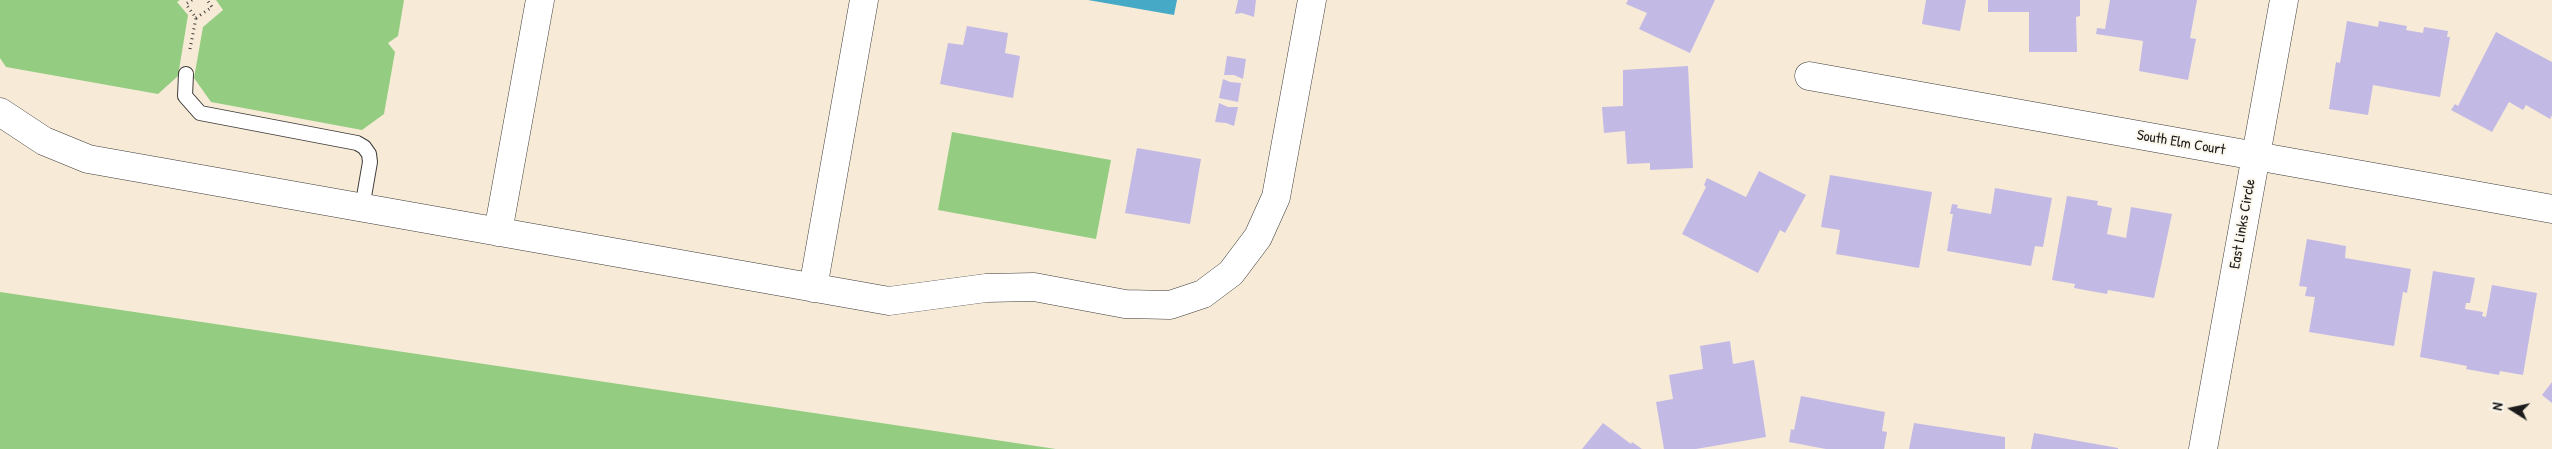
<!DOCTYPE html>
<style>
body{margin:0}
#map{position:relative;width:2552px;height:449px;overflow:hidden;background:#f7ebd8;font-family:"Patrick Hand",sans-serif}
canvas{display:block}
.north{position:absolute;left:2487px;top:384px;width:50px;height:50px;-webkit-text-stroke:4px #fbf7ec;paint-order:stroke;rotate:280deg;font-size:14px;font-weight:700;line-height:20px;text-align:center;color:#1c1c1c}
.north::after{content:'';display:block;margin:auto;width:18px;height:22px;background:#1c1c1c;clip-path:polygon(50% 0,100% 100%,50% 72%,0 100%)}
</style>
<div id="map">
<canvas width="2552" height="449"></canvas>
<div class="north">N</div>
</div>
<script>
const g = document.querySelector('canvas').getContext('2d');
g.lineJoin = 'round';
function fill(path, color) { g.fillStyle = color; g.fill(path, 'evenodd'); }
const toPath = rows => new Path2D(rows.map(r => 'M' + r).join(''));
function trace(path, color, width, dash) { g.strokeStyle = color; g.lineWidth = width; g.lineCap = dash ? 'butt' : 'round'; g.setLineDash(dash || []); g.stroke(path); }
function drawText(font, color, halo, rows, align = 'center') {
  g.font = font + ' "Patrick Hand",sans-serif'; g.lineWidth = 4; g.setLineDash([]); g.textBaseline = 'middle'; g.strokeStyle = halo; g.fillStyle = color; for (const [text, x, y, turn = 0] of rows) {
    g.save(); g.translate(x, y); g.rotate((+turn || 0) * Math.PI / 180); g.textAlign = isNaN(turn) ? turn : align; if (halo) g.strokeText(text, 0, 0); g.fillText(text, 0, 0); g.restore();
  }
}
const green = toPath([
 [0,0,180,0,177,2,188,15,178,76,158,94,6,67,0,58],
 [216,0,404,0,398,36,388,43,395,52,384,114,362,130,211,102,194,78,203,27,223,10],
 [952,132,1111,160,1096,239,938,210],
 [0,292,1056,449,0,449]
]);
const water = toPath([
 [1088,0,1177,0,1174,15]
]);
const building = toPath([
 [1238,0,1256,0,1254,17,1242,13,1235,14],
 [1628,0,1715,0,1690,53,1639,29,1647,13,1626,4],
 [1926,0,1966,0,1960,31,1922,24],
 [1988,0,2080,0,2080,16,2076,17,2077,52,2029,52,2029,12,1988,12],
 [2110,0,2197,0,2190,38,2196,39,2188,80,2139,71,2143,41,2096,34,2097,28,2105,29],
 [2347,21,2378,27,2379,21,2407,26,2406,30,2423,33,2424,27,2448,31,2447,37,2450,37,2440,97,2373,85,2368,115,2329,109,2336,62,2340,63],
 [967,26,1008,33,1005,53,1020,56,1013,98,940,84,948,43,963,45],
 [2496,32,2552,62,2552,115,2550,119,2526,105,2523,110,2509,102,2492,132,2451,110,2455,104,2458,106],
 [1227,56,1246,59,1243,79,1234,75,1224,75],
 [1688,66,1693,168,1650,170,1650,163,1627,164,1625,131,1604,133,1602,107,1623,106,1623,70],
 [1223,79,1230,82,1241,83,1238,102,1219,98],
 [1219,103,1228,107,1238,107,1234,126,1226,123,1215,122],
 [1137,148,1201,159,1190,224,1125,213],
 [1759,171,1806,195,1785,233,1780,230,1758,273,1682,234,1706,187,1704,185,1707,178,1746,197],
 [1830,175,1932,192,1919,268,1836,254,1840,230,1821,227],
 [1995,188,2052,198,2043,247,2035,246,2031,266,1947,251,1953,214,1950,214,1952,204,1958,205,1957,208,1991,214],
 [2067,196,2098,201,2097,205,2112,208,2107,234,2126,238,2131,207,2172,214,2154,298,2108,290,2107,294,2074,288,2075,284,2052,280],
 [2307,239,2346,246,2345,258,2411,269,2407,293,2403,292,2394,346,2309,332,2315,297,2305,296,2307,287,2299,286],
 [2433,271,2475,278,2470,303,2466,303,2465,309,2483,312,2482,316,2486,317,2492,285,2537,293,2523,375,2500,371,2499,375,2466,369,2467,366,2420,357],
 [1730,341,1733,364,1754,360,1766,437,1696,449,1664,449,1656,402,1673,399,1669,375,1703,369,1700,346],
 [2552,382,2552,403,2542,395],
 [1801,396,1885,412,1882,431,1887,432,1884,449,1826,449,1789,442,1791,429,1794,430],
 [1603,423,1631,444,1632,442,1642,449,1582,449],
 [1914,423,2005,437,2005,449,1909,449],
 [2034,433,2118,448,2118,449,2031,449]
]);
const path = toPath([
 [196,18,212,7,207,0],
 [190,49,196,18,186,4,192,0]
]);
const lane = toPath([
 [186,74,185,96,200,113,357,143,364,147,369,154,370,162,362,208]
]);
const street = toPath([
 [1809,76,2552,209],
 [0,112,44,141,88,159,889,301,986,288,1034,287,1125,304,1170,305,1203,294,1231,273,1258,237,1276,197,1312,0],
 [498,232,540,0],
 [813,288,864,0],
 [2203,449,2284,0]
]);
const streetNames = [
 ["South Elm Court",2181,143,10],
 ["East Links Circle",2243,224,-80]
];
fill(green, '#94cd81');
fill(water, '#46a9c6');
fill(building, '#c3b9e5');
trace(lane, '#3d3b38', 16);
trace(street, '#3d3b38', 29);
trace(path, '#3d3b38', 3, [1, 4]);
trace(lane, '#fff', 14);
trace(street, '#fff', 28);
drawText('15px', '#1c1c1c', '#fbf7ec', streetNames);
</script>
